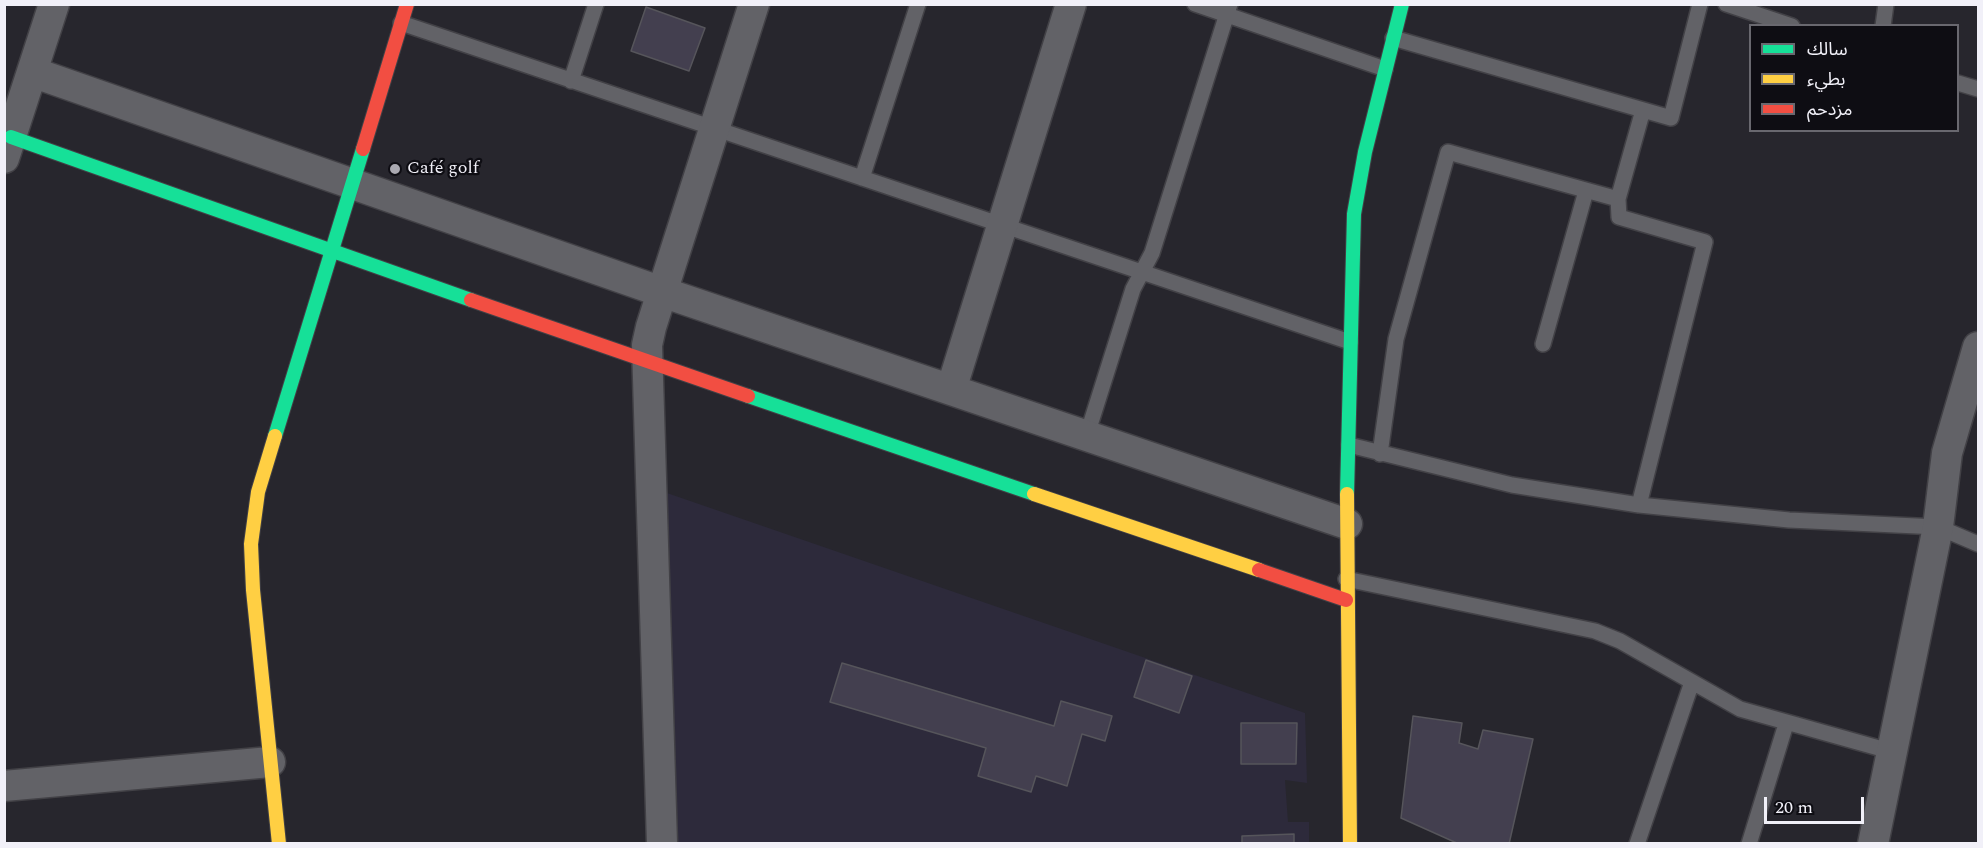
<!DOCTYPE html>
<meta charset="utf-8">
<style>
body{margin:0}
#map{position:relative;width:1983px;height:848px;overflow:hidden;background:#27262d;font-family:Spectral,"Noto Sans Arabic",serif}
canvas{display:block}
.frame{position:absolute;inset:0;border:6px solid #f1f0f8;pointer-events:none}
.legend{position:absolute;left:1749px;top:24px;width:210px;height:108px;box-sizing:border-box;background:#0e0d13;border:2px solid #69686f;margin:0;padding:8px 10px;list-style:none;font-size:18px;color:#f1f0f8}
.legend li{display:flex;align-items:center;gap:12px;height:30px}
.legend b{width:30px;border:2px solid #69686f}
.scale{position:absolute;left:1764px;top:797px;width:100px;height:27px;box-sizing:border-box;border:3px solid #f1f0f8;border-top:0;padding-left:8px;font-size:18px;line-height:21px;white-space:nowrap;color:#f1f0f8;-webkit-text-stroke:4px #0e0d13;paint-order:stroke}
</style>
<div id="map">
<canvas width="1983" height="848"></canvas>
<div class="frame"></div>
<ul class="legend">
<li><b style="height:8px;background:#16e098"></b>سالك</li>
<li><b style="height:8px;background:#ffcf43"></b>بطيء</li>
<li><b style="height:8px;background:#f24e42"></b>مزدحم</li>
</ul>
<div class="scale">20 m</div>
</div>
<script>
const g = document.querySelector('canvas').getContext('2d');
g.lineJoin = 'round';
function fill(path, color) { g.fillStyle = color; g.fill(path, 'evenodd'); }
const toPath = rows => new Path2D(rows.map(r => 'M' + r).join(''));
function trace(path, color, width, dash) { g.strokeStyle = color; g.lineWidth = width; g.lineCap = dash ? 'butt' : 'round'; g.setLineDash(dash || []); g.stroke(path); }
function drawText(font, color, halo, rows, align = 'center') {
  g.font = font + ' Spectral,serif'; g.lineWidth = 4.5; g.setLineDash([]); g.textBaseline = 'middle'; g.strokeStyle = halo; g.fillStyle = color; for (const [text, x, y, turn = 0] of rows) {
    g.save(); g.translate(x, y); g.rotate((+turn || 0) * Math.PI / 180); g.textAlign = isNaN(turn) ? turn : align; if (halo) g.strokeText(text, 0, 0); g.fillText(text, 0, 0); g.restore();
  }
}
const built = toPath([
 [667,493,1305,713,1307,783,1285,780,1288,822,1309,822,1309,843,678,843]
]);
const building = toPath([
 [646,7,705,28,689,71,631,51,646,7],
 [1146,660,1192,676,1179,713,1134,697,1146,660],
 [842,663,1054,726,1061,701,1112,716,1105,741,1082,734,1067,786,1036,776,1031,792,978,776,986,748,830,702,842,663],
 [1413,716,1462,723,1459,743,1478,749,1483,730,1533,739,1509,844,1459,844,1401,818,1413,716],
 [1241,723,1297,723,1296,764,1241,764,1241,723],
 [1294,834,1294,844,1242,844,1242,836,1294,834]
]);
const lane = toPath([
 [1195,4,1385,69],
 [1726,4,1792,26],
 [401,23,1350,342],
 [1883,26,1886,4],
 [1393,38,1671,118,1700,4],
 [571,81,596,4],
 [1958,83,1978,89],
 [862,178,918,4],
 [1618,199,1619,217,1705,242,1639,505],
 [1543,344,1586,191],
 [1086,438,1133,289,1152,253,1230,4],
 [1349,445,1512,485,1639,505,1789,520,1938,527,1978,544],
 [1380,454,1396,339,1448,152,1618,199,1643,110],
 [1346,579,1595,631,1620,641,1740,709,1893,752],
 [1637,844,1692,682],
 [1749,844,1786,724]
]);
const street = toPath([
 [32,72,662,292,1347,524],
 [4,158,54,4],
 [951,390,1071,4],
 [4,786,270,762],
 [662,844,647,345,651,327,754,4],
 [1873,844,1938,527,1947,453,1978,347]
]);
const fast = toPath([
 [11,137,471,300],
 [748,396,1034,494],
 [275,436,363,149],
 [1347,494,1354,214,1365,152,1402,4]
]);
const slow = toPath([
 [275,436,258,492,251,544,253,590,279,844],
 [1034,494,1259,570],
 [1347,494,1350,844]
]);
const jam = toPath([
 [363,149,407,4],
 [471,300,748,396],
 [1259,570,1346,600]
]);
const markers = [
 [395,169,6,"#aaa9b1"]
];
const poiNames = [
 ["Café golf",407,169]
];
fill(built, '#2d2a3b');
fill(building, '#433f4f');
trace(building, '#56555b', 1.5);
trace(lane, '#424146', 18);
trace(street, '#424146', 33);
trace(fast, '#424146', 16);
trace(slow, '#424146', 16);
trace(jam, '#424146', 16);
trace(lane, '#626267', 15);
trace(street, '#626267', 30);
trace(fast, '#16e098', 14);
trace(slow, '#ffcf43', 14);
trace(jam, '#f24e42', 14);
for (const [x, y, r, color] of markers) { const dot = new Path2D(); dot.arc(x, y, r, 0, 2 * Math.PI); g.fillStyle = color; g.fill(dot); trace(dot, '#0e0d13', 2); }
drawText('18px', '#f1f0f8', '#0e0d13', poiNames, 'left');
</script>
